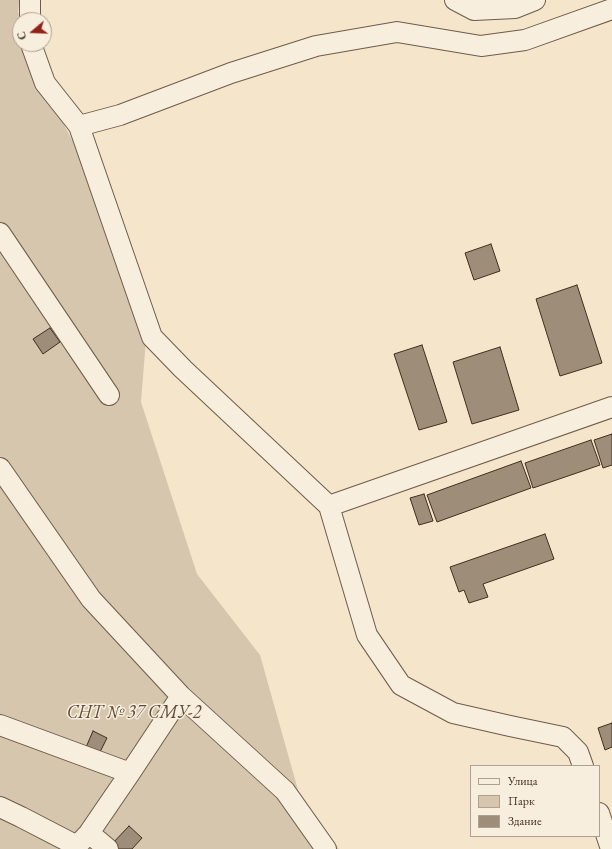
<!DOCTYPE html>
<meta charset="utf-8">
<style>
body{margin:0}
#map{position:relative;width:612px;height:849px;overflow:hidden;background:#f4e5cb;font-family:"EB Garamond",serif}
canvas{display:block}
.legend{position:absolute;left:470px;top:765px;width:130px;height:72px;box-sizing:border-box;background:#f8eedd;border:1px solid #afa191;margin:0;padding:5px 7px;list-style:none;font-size:12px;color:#412e1e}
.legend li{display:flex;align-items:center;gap:8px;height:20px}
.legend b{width:20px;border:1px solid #afa191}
.north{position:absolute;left:12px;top:12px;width:40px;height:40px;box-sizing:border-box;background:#f8eedd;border:1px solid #afa191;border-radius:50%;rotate:251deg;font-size:11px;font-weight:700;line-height:16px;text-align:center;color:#412e1e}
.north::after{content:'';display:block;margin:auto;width:14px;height:18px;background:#8f2418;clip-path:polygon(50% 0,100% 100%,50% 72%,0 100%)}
</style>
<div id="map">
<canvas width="612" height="849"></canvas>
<ul class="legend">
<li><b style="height:5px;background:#f8eedd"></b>Улица</li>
<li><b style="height:11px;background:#d6c6ae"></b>Парк</li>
<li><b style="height:11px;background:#9e8d78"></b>Здание</li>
</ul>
<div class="north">С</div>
</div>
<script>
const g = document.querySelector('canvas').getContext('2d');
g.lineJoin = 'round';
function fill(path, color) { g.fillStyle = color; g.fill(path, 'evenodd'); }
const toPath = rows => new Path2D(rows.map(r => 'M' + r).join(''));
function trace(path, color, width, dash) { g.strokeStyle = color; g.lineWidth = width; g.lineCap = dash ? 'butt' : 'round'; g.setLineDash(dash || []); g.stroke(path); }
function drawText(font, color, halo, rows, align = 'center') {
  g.font = font + ' "EB Garamond",serif'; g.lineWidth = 3; g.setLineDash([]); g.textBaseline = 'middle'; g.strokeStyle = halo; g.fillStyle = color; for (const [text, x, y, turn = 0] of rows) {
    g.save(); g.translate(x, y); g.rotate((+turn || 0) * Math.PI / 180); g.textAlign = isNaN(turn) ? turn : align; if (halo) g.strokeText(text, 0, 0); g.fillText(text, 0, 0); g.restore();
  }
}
const green = toPath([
 [0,0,20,0,18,11,20,21,20,44,24,44,57,112,88,169,146,339,141,402,197,574,260,655,298,790,339,849,0,849]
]);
const building = toPath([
 [491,244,500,271,474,280,465,253,491,244],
 [577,285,602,363,560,376,536,299,577,285],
 [50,328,60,342,43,354,33,339,50,328],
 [422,345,447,422,419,430,394,354,422,345],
 [500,347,519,410,472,424,453,362,500,347],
 [612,434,612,465,603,468,594,440,612,434],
 [591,440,600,465,533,488,525,463,591,440],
 [521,461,531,488,437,522,427,495,521,461],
 [424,494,433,521,419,525,410,498,424,494],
 [545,534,554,559,483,584,488,597,469,603,464,590,459,592,450,567,545,534],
 [612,723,612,747,605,750,598,728,612,723],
 [93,731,107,738,97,758,84,752,93,731],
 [129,826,142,838,132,849,113,849,110,846,129,826]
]);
const minor = toPath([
 [30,0,30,20],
 [455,0,474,10,515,8,535,0],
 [612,9,525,40,481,46,397,32,316,46,231,73,120,115,79,126,152,337,183,369,329,506,612,407],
 [31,44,45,83,79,126],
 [0,233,109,395],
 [0,468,91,599,181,696,285,791,326,849],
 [329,506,367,635,401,685,453,713,510,726,563,737,578,752,583,766],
 [0,725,130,773],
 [0,807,21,817,77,846],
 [599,813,611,849],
 [89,833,108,849],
 [74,849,89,833,130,773,181,696]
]);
const parkNames = [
 ["СНТ № 37 СМУ-2",134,713]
];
fill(green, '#d6c6ae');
fill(building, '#9e8d78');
trace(building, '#412e1e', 1);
trace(minor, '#6e5c49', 22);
trace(minor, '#f8eedd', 20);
drawText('italic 18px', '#5f4c3b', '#f8eedd', parkNames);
</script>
